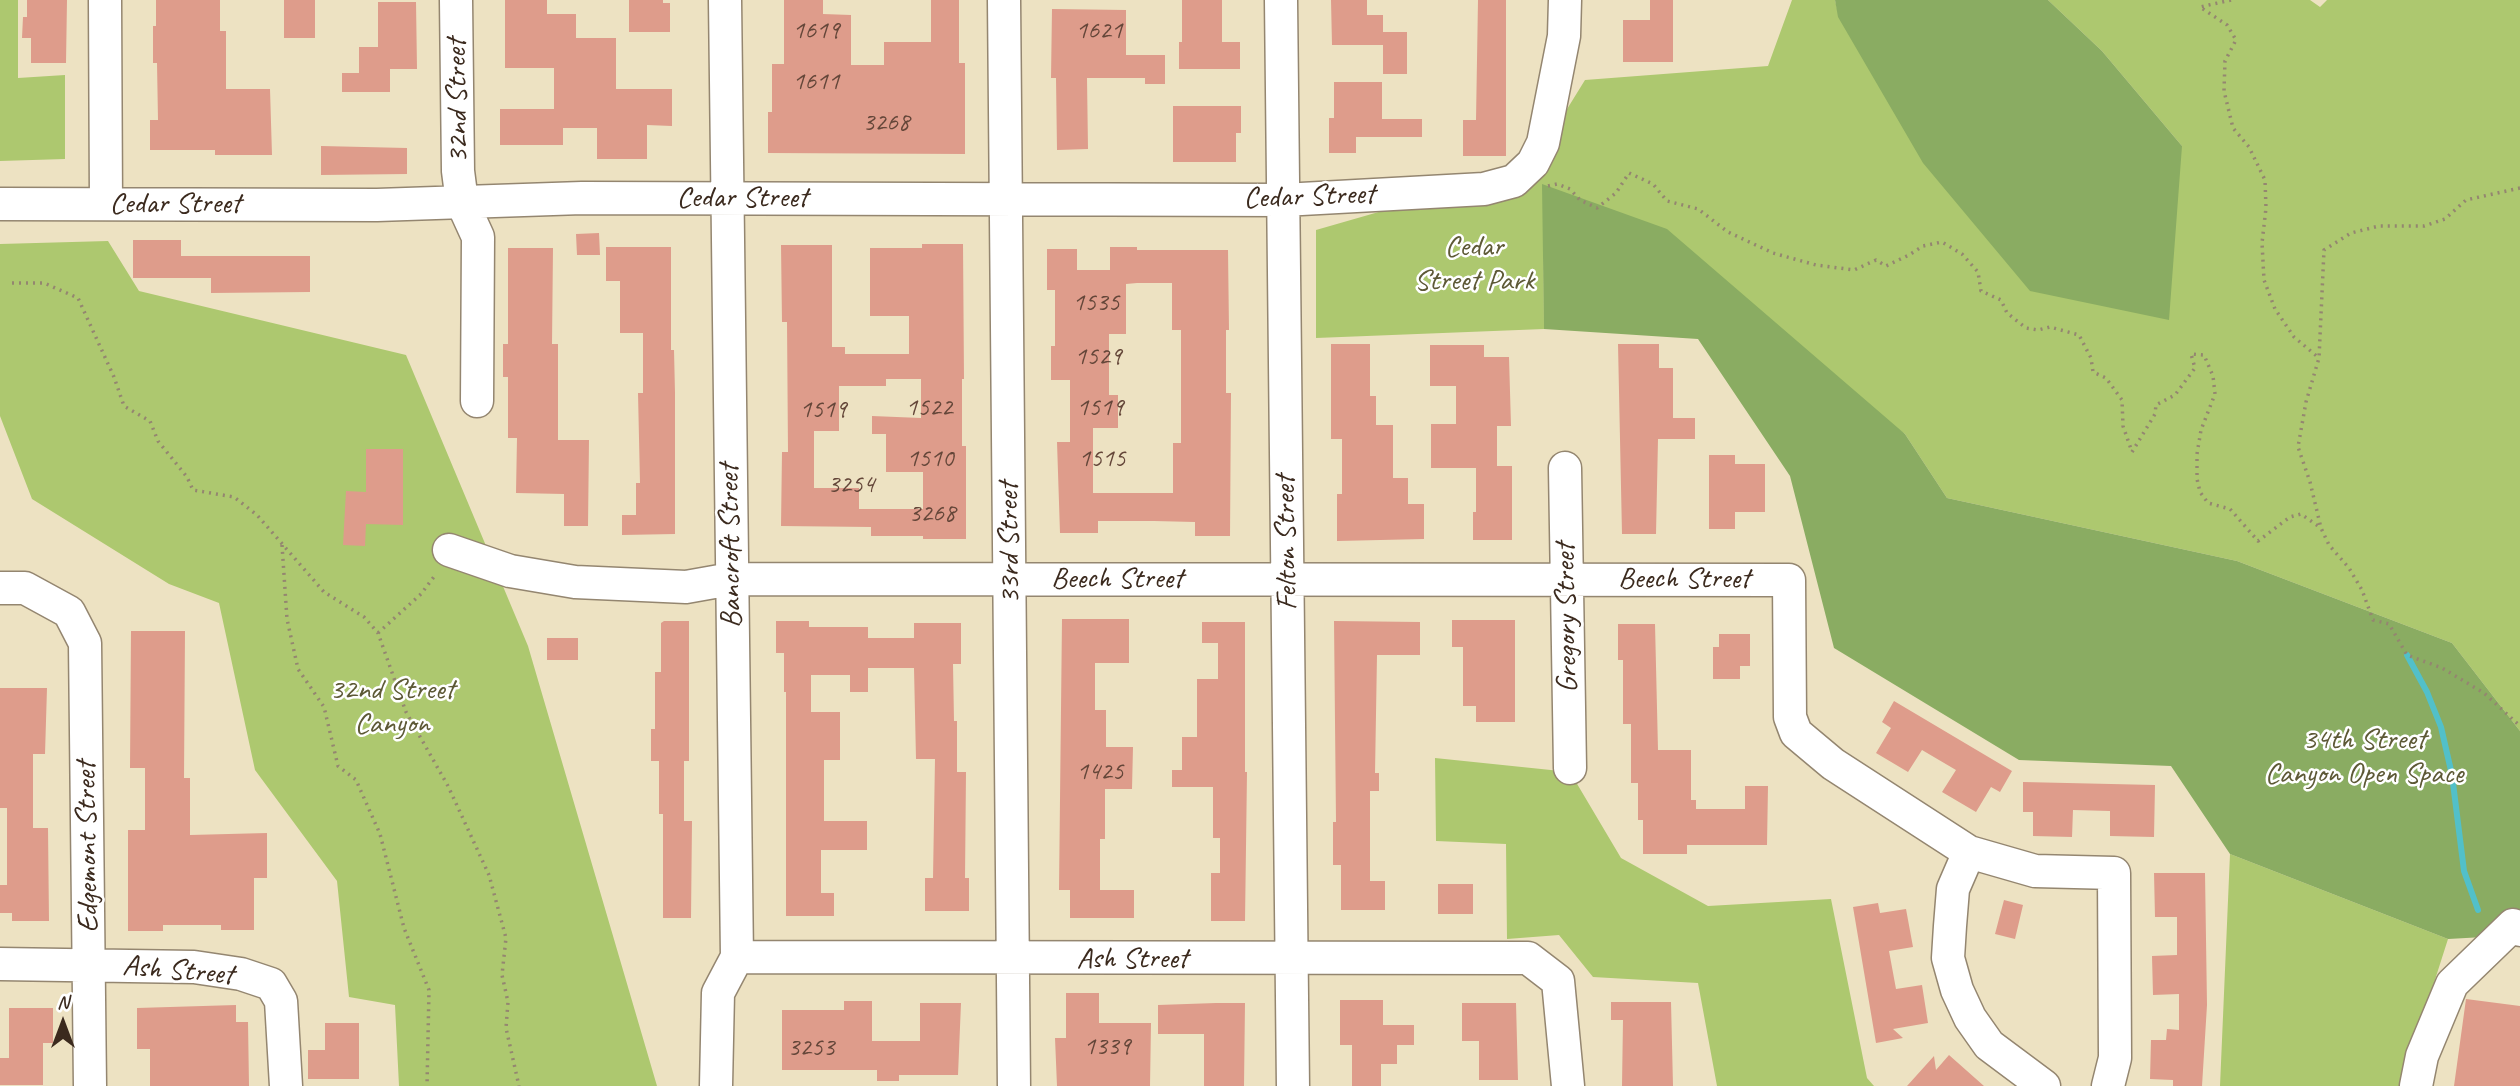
<!DOCTYPE html>
<style>
body{margin:0}
#map{position:relative;width:2520px;height:1086px;overflow:hidden;background:#ede2c2;font-family:Caveat,sans-serif}
canvas{display:block}
.north{position:absolute;left:28px;top:988px;width:70px;height:70px;-webkit-text-stroke:5px #fff;paint-order:stroke;rotate:0deg;font-size:19px;font-weight:700;line-height:28px;text-align:center;color:#3b2a1e}
.north::after{content:'';display:block;margin:auto;width:24px;height:32px;background:#3b2a1e;clip-path:polygon(50% 0,100% 100%,50% 72%,0 100%)}
</style>
<div id="map">
<canvas width="2520" height="1086"></canvas>
<div class="north">N</div>
</div>
<script>
const g = document.querySelector('canvas').getContext('2d');
g.lineJoin = 'round';
function fill(path, color) { g.fillStyle = color; g.fill(path, 'evenodd'); }
const toPath = rows => new Path2D(rows.map(r => 'M' + r).join(''));
function trace(path, color, width, dash) { g.strokeStyle = color; g.lineWidth = width; g.lineCap = dash ? 'butt' : 'round'; g.setLineDash(dash || []); g.stroke(path); }
function drawText(font, color, halo, rows, align = 'center') {
  g.font = font + ' Caveat,sans-serif'; g.lineWidth = 5; g.setLineDash([]); g.textBaseline = 'middle'; g.strokeStyle = halo; g.fillStyle = color; for (const [text, x, y, turn = 0] of rows) {
    g.save(); g.translate(x, y); g.rotate((+turn || 0) * Math.PI / 180); g.textAlign = isNaN(turn) ? turn : align; if (halo) g.strokeText(text, 0, 0); g.fillText(text, 0, 0); g.restore();
  }
}
const green = toPath([
 [0,0,18,0,18,78,65,75,65,159,0,161],
 [1792,0,1835,0,1839,17,2182,146,2102,51,2048,0,2310,0,2320,7,2327,0,2520,0,2520,731,2452,643,2237,561,1947,498,1905,434,1543,190,1544,329,1316,338,1316,230,1410,203,1517,190,1585,80,1768,66],
 [108,241,139,291,406,355,528,646,657,1086,399,1086,395,1005,349,997,337,881,255,770,219,603,169,584,32,499,0,416,0,244],
 [1435,758,1570,772,1621,858,1708,906,1831,899,1867,1078,1874,1086,1717,1086,1698,983,1593,977,1559,935,1507,939,1506,844,1436,841],
 [2230,854,2448,939,2401,1086,2220,1086]
]);
const forest = toPath([
 [1835,0,2048,0,2102,51,2182,146,2169,320,2030,291,1923,163,1838,17],
 [1542,184,1667,229,1905,434,1947,498,2237,561,2452,643,2520,731,2520,935,2448,939,2230,854,2171,766,2019,760,1834,648,1790,476,1698,339,1544,329]
]);
const stream = toPath([
 [2407,655,2427,692,2441,727,2452,775,2464,871,2478,910]
]);
const building = toPath([
 [27,0,67,0,66,63,31,63,31,38,22,38,23,17,27,17],
 [156,0,220,0,220,31,226,31,226,89,270,89,272,155,215,155,215,150,150,150,150,120,158,120,157,63,153,63,153,26,156,26],
 [284,0,315,0,315,38,284,38],
 [505,0,547,0,547,14,576,14,576,38,616,38,616,89,672,89,672,126,647,125,647,159,597,159,597,128,563,128,563,145,500,145,500,109,554,109,554,68,505,68],
 [629,0,663,0,663,3,670,3,670,32,629,32],
 [784,0,823,0,823,14,851,15,851,65,884,65,884,42,931,42,931,0,959,0,959,63,965,63,965,154,768,153,768,112,772,112,772,64,784,64],
 [1182,0,1222,0,1222,42,1240,42,1240,69,1179,69,1179,42,1182,42],
 [1331,0,1367,0,1367,15,1383,15,1383,32,1407,32,1407,74,1383,74,1383,45,1332,45],
 [1478,0,1506,0,1506,156,1463,156,1463,120,1476,120],
 [1650,0,1673,0,1673,62,1623,62,1623,20,1650,20],
 [378,2,416,2,417,69,390,69,390,92,342,92,342,73,359,73,359,47,378,47],
 [1052,9,1126,10,1126,55,1165,55,1165,84,1145,84,1145,78,1087,78,1088,149,1057,150,1056,78,1051,78],
 [1334,82,1382,82,1382,119,1422,119,1422,137,1356,137,1356,153,1329,153,1329,118,1334,118],
 [1173,106,1241,106,1241,133,1236,133,1236,162,1173,162],
 [321,146,407,148,407,174,321,175],
 [599,233,600,255,577,255,576,234],
 [133,240,181,240,181,256,310,256,310,292,211,293,211,278,133,278],
 [922,244,963,244,964,379,962,379,962,446,966,446,966,539,923,539,923,536,871,536,871,527,781,526,782,452,788,452,787,322,782,322,781,245,832,245,832,347,845,347,845,354,909,354,909,316,870,316,870,248,922,248],
 [886,379,921,379,921,418,872,416,872,434,886,434,886,472,923,472,923,509,859,509,859,488,814,488,814,431,839,431,839,386,886,386],
 [606,247,671,247,671,350,674,350,675,393,675,534,622,535,622,515,636,515,636,483,640,483,638,393,643,393,643,333,620,333,620,281,606,281],
 [1110,247,1137,247,1137,250,1228,250,1229,330,1226,330,1226,393,1231,393,1230,536,1195,536,1195,522,1154,521,1098,521,1098,533,1060,533,1057,442,1070,442,1070,380,1051,380,1051,346,1055,346,1055,290,1047,290,1047,249,1077,249,1077,270,1110,270],
 [1137,283,1172,283,1172,330,1181,330,1181,443,1173,443,1173,493,1093,493,1093,428,1118,428,1118,395,1109,395,1109,334,1126,334,1126,284],
 [508,248,553,248,552,344,558,344,558,440,589,440,588,526,564,526,564,494,516,493,517,438,508,438,508,377,503,377,503,344,508,344],
 [1331,344,1370,344,1370,396,1376,396,1376,425,1393,425,1393,478,1408,478,1408,504,1424,504,1424,539,1337,541,1337,494,1342,494,1342,439,1331,439],
 [1618,344,1659,344,1659,368,1673,368,1673,418,1695,418,1695,439,1658,439,1656,534,1622,534],
 [1430,345,1484,345,1484,357,1509,357,1511,426,1497,426,1497,466,1512,466,1512,540,1473,540,1473,512,1476,512,1476,468,1431,468,1431,424,1456,424,1456,386,1430,386],
 [366,449,403,449,403,525,366,524,365,546,343,545,346,491,366,492],
 [1709,455,1735,455,1735,464,1765,464,1765,512,1735,512,1735,529,1709,529],
 [1062,619,1129,619,1129,663,1095,663,1095,710,1106,710,1106,747,1133,747,1132,789,1105,789,1105,839,1100,839,1100,890,1134,890,1134,918,1070,918,1070,890,1059,890],
 [1452,620,1515,620,1515,722,1476,722,1476,706,1463,706,1463,647,1452,647],
 [664,621,689,621,689,761,684,761,684,821,692,821,691,918,663,918,663,814,659,814,659,761,651,761,651,729,655,729,655,672,661,672,661,623],
 [776,621,809,621,809,627,868,627,868,638,914,638,914,623,961,623,961,664,953,664,954,721,957,721,957,772,966,772,965,878,969,878,969,911,925,911,925,878,933,878,935,759,916,759,914,668,868,668,868,692,850,692,850,675,811,675,811,712,840,712,840,760,824,760,824,821,867,821,867,850,821,850,821,893,834,893,834,916,786,916,786,692,784,692,784,653,776,653],
 [1334,621,1420,622,1420,655,1377,655,1375,773,1379,773,1379,791,1370,791,1370,881,1385,881,1385,910,1341,910,1341,865,1333,865,1333,822,1336,822],
 [1202,622,1245,622,1245,772,1247,772,1245,921,1211,921,1211,873,1220,873,1220,838,1213,838,1213,787,1172,787,1172,770,1182,770,1182,737,1197,737,1197,679,1218,679,1218,643,1202,643],
 [1618,624,1655,624,1658,750,1691,750,1691,800,1696,800,1696,809,1745,809,1745,786,1768,786,1767,845,1687,845,1687,854,1643,854,1643,820,1638,820,1638,783,1631,783,1631,724,1623,724,1623,660,1618,660],
 [131,631,185,631,184,778,190,778,190,835,267,833,267,878,254,878,254,930,221,930,221,925,163,925,163,931,128,931,128,830,145,830,145,768,130,768],
 [1719,634,1750,634,1750,666,1740,666,1740,679,1713,679,1713,647,1719,647],
 [547,638,578,638,578,660,547,660],
 [0,688,47,688,45,754,33,754,33,828,48,828,49,921,12,921,12,913,0,913,0,885,7,885,7,808,0,808],
 [1894,701,2012,771,2000,792,1991,787,1976,812,1942,792,1956,770,1922,750,1908,772,1876,753,1891,728,1882,722],
 [2023,782,2155,785,2154,837,2110,836,2110,811,2073,810,2072,837,2033,836,2033,812,2023,812],
 [2154,873,2205,873,2207,1005,2202,1086,2173,1086,2173,1080,2150,1079,2151,1040,2166,1040,2167,1029,2179,1030,2179,994,2153,995,2152,956,2177,955,2177,917,2155,917],
 [1438,884,1473,884,1473,914,1438,914],
 [2004,900,2023,905,2015,939,1995,934],
 [1878,903,1880,913,1906,909,1913,947,1889,951,1896,989,1922,985,1928,1023,1893,1029,1903,1038,1876,1043,1853,907],
 [1066,993,1099,993,1099,1023,1151,1023,1150,1086,1057,1086,1055,1038,1066,1038],
 [2466,999,2520,1006,2520,1086,2454,1086],
 [1340,1000,1383,1000,1383,1025,1414,1025,1414,1045,1397,1045,1397,1064,1381,1064,1381,1086,1352,1086,1352,1045,1340,1045],
 [844,1001,872,1001,872,1041,920,1041,920,1003,961,1003,958,1075,899,1075,899,1081,877,1081,877,1070,782,1070,782,1010,844,1010],
 [1611,1002,1671,1002,1673,1086,1622,1086,1623,1020,1611,1020],
 [1216,1003,1245,1003,1244,1086,1204,1086,1204,1034,1158,1034,1158,1005],
 [1462,1003,1516,1003,1518,1080,1479,1080,1479,1041,1462,1041],
 [236,1005,236,1022,248,1022,249,1086,150,1086,150,1049,137,1049,137,1008],
 [9,1008,53,1008,53,1043,43,1043,43,1085,0,1085,0,1058,9,1058],
 [325,1023,359,1023,359,1079,308,1079,308,1050,325,1050],
 [1949,1055,1984,1086,1907,1086,1934,1056,1936,1070]
]);
const path = toPath([
 [2231,0,2200,7,2227,25,2236,40,2225,61,2224,91,2233,128,2249,147,2265,180,2266,208,2262,243,2264,280,2275,309,2294,337,2319,358],
 [1548,186,1557,184,1570,189,1580,200,1597,208,1616,193,1629,173,1653,184,1667,201,1698,209,1728,232,1773,253,1816,265,1854,270,1876,260,1886,266,1909,255,1923,246,1942,242,1962,254,1978,272,1981,291,2001,300,2007,313,2026,328,2038,330,2050,327,2079,335,2091,358,2093,372,2106,378,2122,400,2123,426,2132,452,2155,414,2156,405,2175,395,2195,368,2191,354,2204,355,2213,376,2215,394,2201,430,2197,454,2197,479,2200,492,2208,503,2230,509,2258,541,2290,517,2301,514,2321,528],
 [2520,188,2466,200,2445,219,2424,226,2379,226,2351,233,2324,250,2319,358,2306,402,2298,447,2310,482,2321,528,2329,545,2349,568,2362,590,2373,620,2389,624,2407,655,2442,668,2484,693,2520,726],
 [12,283,44,283,78,298,114,377,124,406,150,421,158,441,187,477,193,490,234,497,257,515,324,592,364,617,378,633,406,712,448,786,489,875,506,938,502,975,508,1002,506,1028,519,1086],
 [282,545,287,619,298,669,324,707,338,766,356,780,380,834,404,928,429,990,427,1086],
 [378,633,421,594,436,574]
]);
const minor = toPath([
 [105,0,106,204],
 [456,0,458,171,462,202,478,237,477,401],
 [1004,0,1014,1086],
 [1281,0,1293,1086],
 [0,204,377,205,582,198,1283,200,1484,189,1514,181,1533,163,1543,143,1564,36,1565,0],
 [1565,468,1570,768],
 [449,550,510,571,575,582,686,587,731,579,1789,580,1790,717,1796,733,1833,764,1969,852,2035,871,2114,873,2115,1058,2108,1086],
 [0,588,25,588,69,612,85,643,90,1086],
 [1969,852,1953,889,1950,926,1948,958,1957,990,1970,1018,1989,1045,2044,1086],
 [737,957,1528,958,1558,981,1568,1086],
 [0,964,194,967,241,974,271,984,281,1001,286,1086],
 [716,1086,718,993,737,957,725,0],
 [2416,1086,2422,1056,2452,984,2513,925,2520,930]
]);
const numberNames = [
 ["1619",816,31],
 ["1621",1099,31],
 ["1611",816,82],
 ["3268",886,123],
 ["1535",1096,303],
 ["1529",1098,357],
 ["1522",929,408],
 ["1519",1100,408],
 ["1519",823,410],
 ["1510",930,459],
 ["1515",1102,459],
 ["3254",851,485],
 ["3268",932,514],
 ["1425",1100,772],
 ["1339",1107,1047],
 ["3253",811,1048]
];
const streetNames = [
 ["32nd Street",458,101,-91],
 ["Cedar Street",1309,197,-2],
 ["Cedar Street",742,198],
 ["Cedar Street",175,204],
 ["33rd Street",1010,543,-91],
 ["Felton Street",1287,543,-91],
 ["Bancroft Street",731,546,-91],
 ["Beech Street",1117,579],
 ["Beech Street",1684,579],
 ["Gregory Street",1567,618,-91],
 ["Edgemont Street",88,847,-91],
 ["Ash Street",1132,959],
 ["Ash Street",178,971,5]
];
const parkNames = [
 ["Cedar",1474,247],
 ["Street Park",1474,281],
 ["32nd Street",392,690],
 ["Canyon",392,724],
 ["34th Street",2364,740],
 ["Canyon Open Space",2364,774]
];
fill(green, '#adc86f');
fill(forest, '#8aac62');
trace(stream, '#52c0c9', 6);
fill(building, '#de9c8b');
trace(minor, '#948670', 35);
trace(path, '#948670', 3.5, [2, 5]);
trace(minor, '#fff', 32);
drawText('26px', '#644639', null, numberNames);
drawText('30px', '#3b2a1e', '#fff', streetNames);
drawText('30px', '#5d5936', '#fff', parkNames);
</script>
